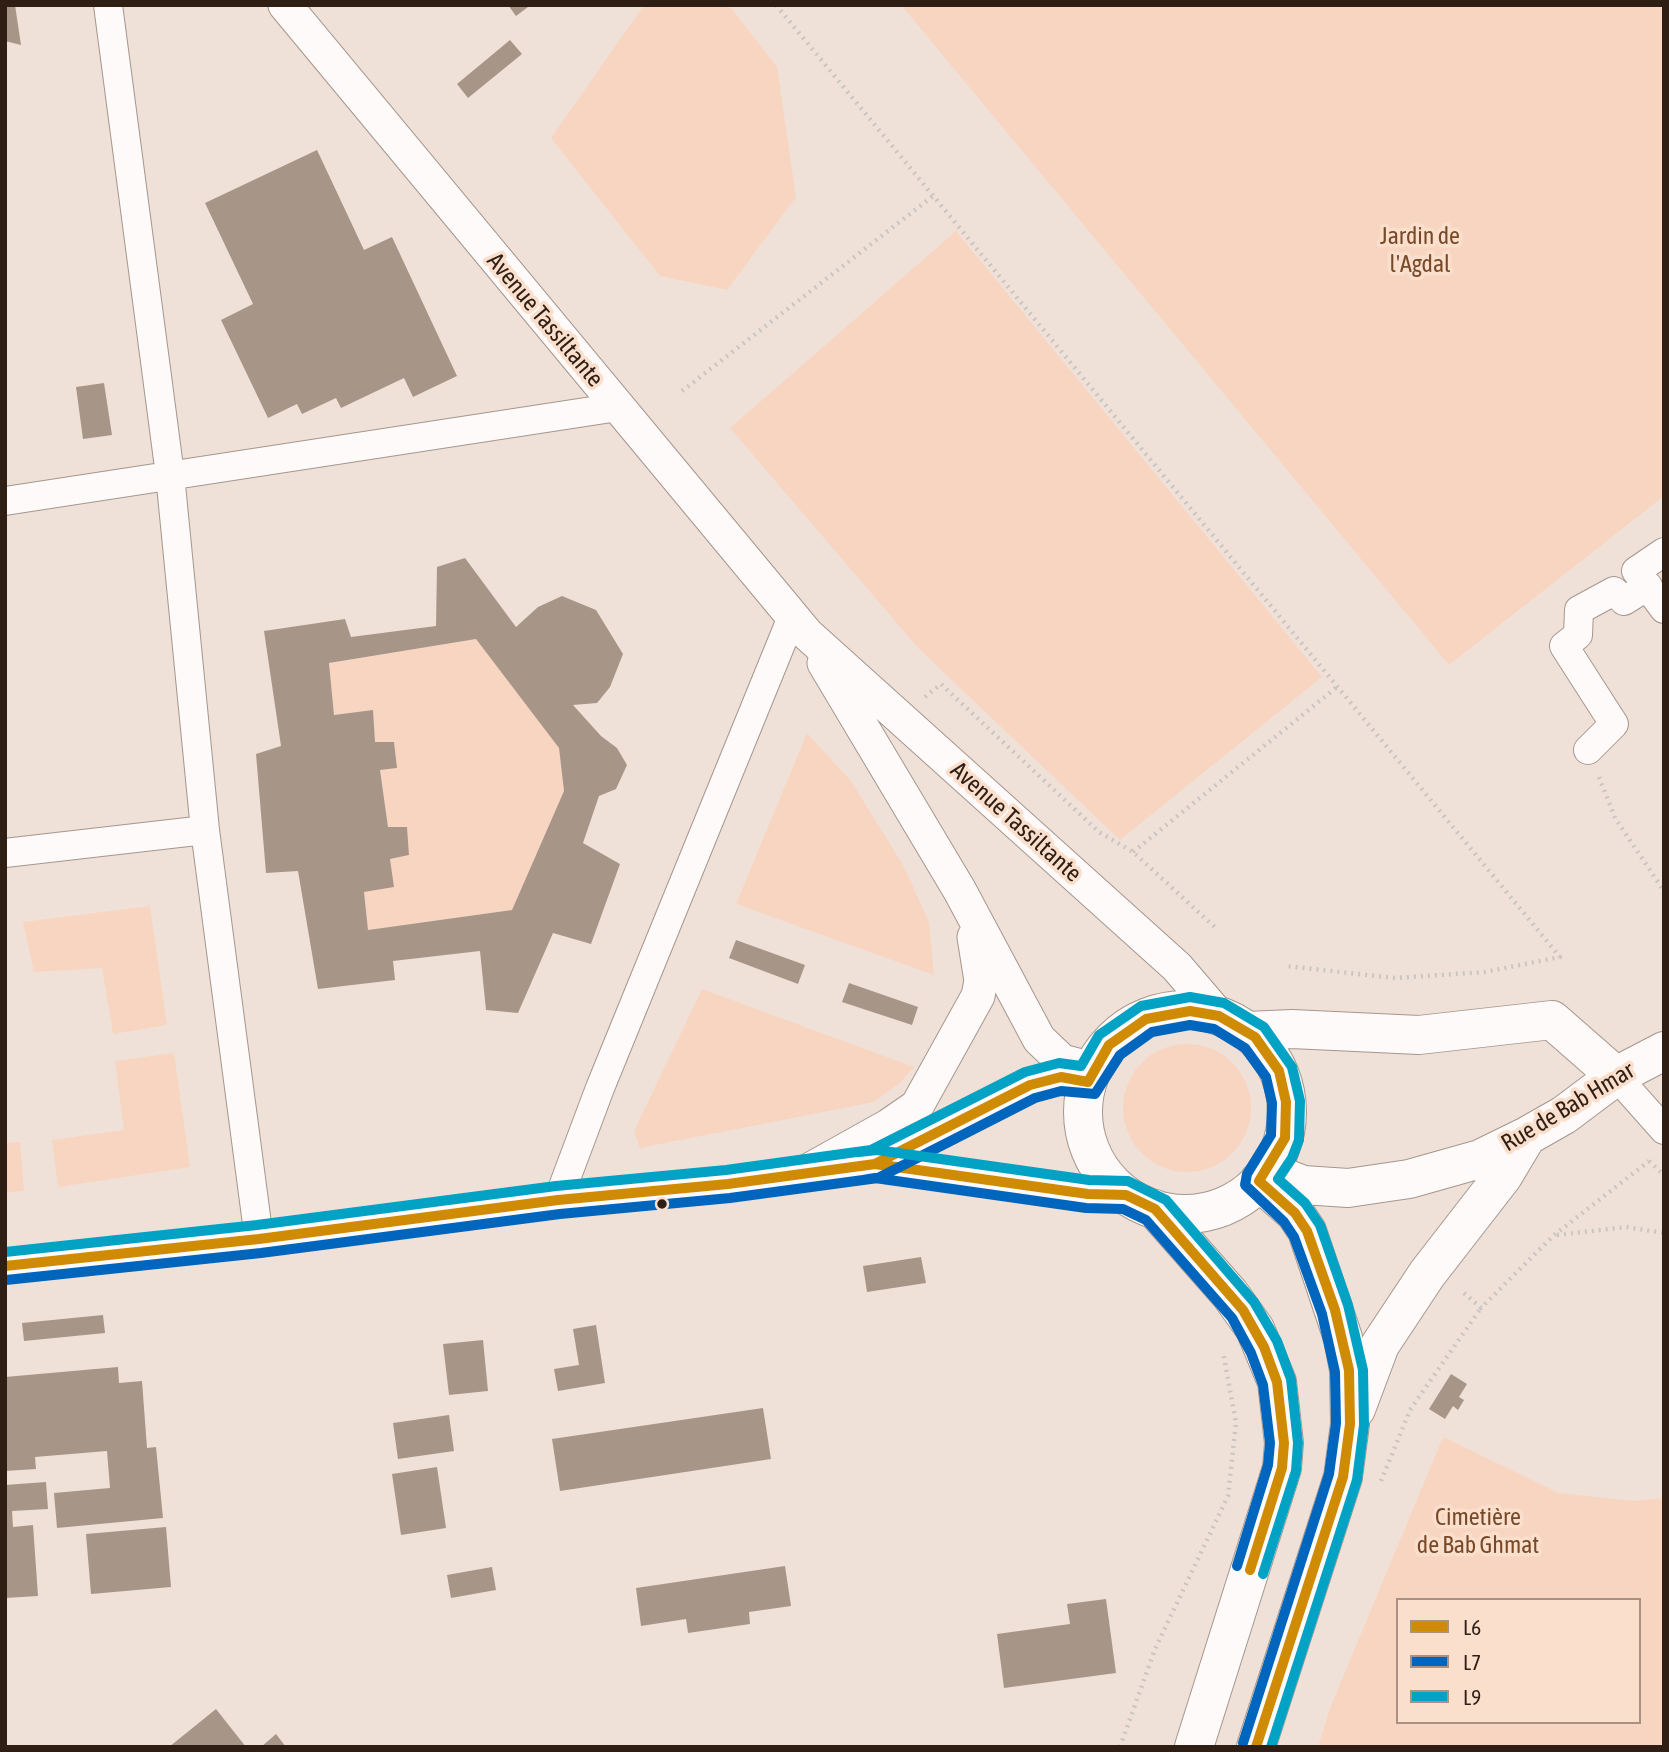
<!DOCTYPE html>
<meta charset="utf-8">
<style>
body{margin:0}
#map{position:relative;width:1669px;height:1752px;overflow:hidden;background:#f0e1d8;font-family:"Asap Condensed",sans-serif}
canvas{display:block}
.frame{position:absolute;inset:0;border:7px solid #2f1e13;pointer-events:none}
.legend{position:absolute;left:1396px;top:1598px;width:245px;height:126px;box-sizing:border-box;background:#fbdfcd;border:2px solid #a99283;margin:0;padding:9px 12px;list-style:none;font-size:21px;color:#2f1e13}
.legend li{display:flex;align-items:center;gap:14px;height:35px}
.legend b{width:35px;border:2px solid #a99283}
</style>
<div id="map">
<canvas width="1669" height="1752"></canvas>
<div class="frame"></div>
<ul class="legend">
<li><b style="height:9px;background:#cf8b04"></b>L6</li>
<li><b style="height:9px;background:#0065bd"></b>L7</li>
<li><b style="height:9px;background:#02a2c5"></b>L9</li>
</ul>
</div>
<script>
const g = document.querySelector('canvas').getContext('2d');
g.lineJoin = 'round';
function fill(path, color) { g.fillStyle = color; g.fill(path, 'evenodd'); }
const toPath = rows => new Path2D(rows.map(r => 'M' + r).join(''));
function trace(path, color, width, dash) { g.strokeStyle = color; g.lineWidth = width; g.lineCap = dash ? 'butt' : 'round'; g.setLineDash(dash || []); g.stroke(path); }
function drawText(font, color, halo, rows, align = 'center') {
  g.font = font + ' "Asap Condensed",sans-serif'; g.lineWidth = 7; g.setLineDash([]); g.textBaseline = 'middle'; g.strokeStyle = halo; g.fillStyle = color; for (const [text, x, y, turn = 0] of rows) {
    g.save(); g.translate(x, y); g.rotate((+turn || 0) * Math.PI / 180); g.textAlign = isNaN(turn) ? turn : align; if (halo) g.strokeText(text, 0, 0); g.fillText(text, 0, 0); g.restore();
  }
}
const green = toPath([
 [644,5,721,5,732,9,777,67,796,197,727,290,660,276,551,138],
 [901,5,1664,5,1664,496,1449,665],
 [956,231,1322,677,1120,840,919,649,730,428],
 [476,639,559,748,564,791,512,910,368,930,364,892,394,887,390,859,409,855,407,827,388,827,380,770,397,768,394,742,375,742,373,710,334,715,329,663],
 [807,733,851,781,903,865,929,922,934,975,736,904],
 [150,906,167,1025,113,1034,102,968,34,972,23,922],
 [702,989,914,1067,901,1082,874,1102,640,1148,634,1131],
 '1123 1108a64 64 0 1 1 128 0a64 64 0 1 1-128 0Z',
 [174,1053,190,1167,58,1187,52,1140,124,1130,115,1061],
 [20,1142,24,1191,5,1193,5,1143],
 [1443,1437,1559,1493,1633,1501,1664,1498,1664,1747,1318,1747,1330,1708],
 [1398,1600,1639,1600,1639,1722,1398,1722]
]);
const building = toPath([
 [5,5,15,5,21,45,5,41],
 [508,5,527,5,528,7,516,16],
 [510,40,522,54,468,98,457,84],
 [317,150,364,250,392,237,457,376,413,397,404,378,341,408,336,398,302,414,297,404,268,418,221,320,253,304,205,203],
 [104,383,112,435,83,439,76,387],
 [465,558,516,627,538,607,562,596,596,610,623,654,610,687,597,703,573,705,601,736,617,748,627,765,616,789,599,796,583,843,620,864,591,944,553,933,518,1013,486,1010,480,951,393,961,395,980,318,989,298,871,266,873,256,754,281,746,264,631,345,619,351,637,436,626,437,567],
 [476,639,559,748,564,791,512,910,368,930,364,892,394,887,390,859,409,855,407,827,388,827,380,770,397,768,394,742,375,742,373,710,334,715,329,663],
 [736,940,805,965,798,984,729,958],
 [849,983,918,1007,912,1025,842,1002],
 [921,1257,926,1283,867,1292,863,1266],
 [103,1315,105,1333,24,1341,22,1323],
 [596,1325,605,1383,558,1391,554,1369,579,1365,573,1329],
 [483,1340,488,1391,449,1395,443,1344],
 [118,1367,119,1383,142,1381,147,1448,156,1447,163,1518,57,1528,54,1493,110,1488,107,1451,35,1457,36,1469,5,1471,5,1377],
 [1451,1374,1467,1384,1459,1397,1464,1400,1458,1410,1453,1406,1445,1419,1429,1409],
 [763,1408,771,1459,560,1491,552,1439],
 [449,1415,454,1451,398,1459,393,1423],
 [437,1467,446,1528,401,1535,392,1474],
 [46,1482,48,1509,12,1511,13,1527,33,1525,38,1596,5,1598,5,1485],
 [166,1527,171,1587,91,1594,86,1534],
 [785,1566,791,1606,749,1612,750,1624,688,1633,686,1619,641,1626,636,1588],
 [492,1567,496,1590,451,1598,447,1575],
 [1106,1599,1116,1673,1004,1688,997,1634,1070,1624,1067,1604],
 [216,1709,246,1747,169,1747],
 [276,1734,286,1747,261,1747]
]);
const path = toPath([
 [776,5,1560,957,1485,972,1395,978,1286,966],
 [682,391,933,196],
 [925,697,941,684,1099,832,1133,852,1218,930],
 [1599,777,1615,818,1664,891],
 [1133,852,1337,687],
 [1649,1161,1664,1175],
 [1557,1235,1626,1227,1664,1233],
 [1464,1293,1481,1308,1553,1236,1649,1161],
 [1381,1481,1410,1410,1481,1308],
 [1120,1747,1155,1649,1228,1496,1236,1423,1223,1352]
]);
const minor = toPath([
 [108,5,170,475,205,830,259,1239],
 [5,501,618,407],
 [1664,552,1636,571,1664,609],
 [1588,750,1614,724,1564,646,1578,635,1579,610,1614,591,1624,601,1648,586],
 [5,853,205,830],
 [1616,1076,1664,1130],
 [875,1164,1030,1085,1061,1077,1088,1082],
 [558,1200,600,1088,792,617],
 [5,1266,259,1239,558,1200,728,1184,875,1164,1088,1194,1126,1195]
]);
const tertiary = toPath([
 [285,5,807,634,1177,967,1219,1016],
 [824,663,960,891,1039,1039,1062,1061,1092,1069],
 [802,1174,888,1126,917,1106,978,996,981,981,974,937]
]);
const secondary = toPath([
 '1083 1112a102 102 0 1 1 204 0a102 102 0 1 1-204 0Z',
 [1247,1031,1292,1029,1419,1035,1552,1020,1616,1076],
 [1267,1171,1303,1185,1348,1188,1409,1179,1480,1159,1527,1136,1564,1115,1616,1076,1664,1051],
 [1155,1209,1230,1294,1255,1329,1277,1382,1284,1443,1282,1468,1194,1747],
 [1356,1409,1380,1345,1427,1274,1503,1176,1527,1136],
 [1256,1747,1343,1477,1350,1424,1349,1370,1343,1338,1307,1231,1295,1213,1259,1181]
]);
const bus1 = toPath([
 [861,1166,875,1164,1088,1194,1126,1195,1155,1209,1243,1310,1264,1347,1277,1382,1284,1443,1282,1468,1250,1570],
 [5,1266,259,1239,558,1200,728,1184,875,1164,1030,1085,1061,1077,1088,1082,1109,1045,1146,1019,1190,1011,1219,1016,1255,1037,1279,1071,1286,1102,1285,1138,1259,1181,1295,1213,1307,1231,1335,1310,1349,1370,1350,1424,1343,1477,1256,1747]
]);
const bus2 = toPath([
 [863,1180,875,1178,1086,1208,1123,1209,1146,1220,1232,1318,1251,1353,1263,1385,1270,1443,1268,1465,1237,1566],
 [6,1280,261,1253,560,1214,730,1198,878,1178,1035,1098,1061,1091,1095,1094,1120,1055,1152,1032,1190,1025,1214,1029,1245,1048,1266,1077,1272,1103,1271,1135,1247,1174,1245,1185,1284,1222,1294,1237,1322,1314,1335,1372,1336,1423,1329,1474,1243,1743]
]);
const bus3 = toPath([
 [859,1152,877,1150,1089,1180,1128,1181,1166,1200,1254,1302,1277,1341,1291,1379,1298,1443,1296,1471,1263,1574],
 [5,1252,257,1225,556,1186,726,1170,871,1150,1025,1072,1059,1063,1081,1066,1099,1035,1141,1006,1190,997,1224,1003,1264,1027,1292,1067,1300,1101,1299,1140,1292,1158,1278,1179,1305,1203,1320,1225,1348,1305,1363,1370,1364,1425,1357,1480,1271,1747]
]);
const markers = [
 [662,1204,6,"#2f1e13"]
];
const parkNames = [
 ["Jardin de",1420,236],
 ["l'Agdal",1420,264],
 ["Cimetière",1478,1517],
 ["de Bab Ghmat",1478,1545]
];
const streetNames = [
 ["Avenue Tassiltante",545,320,50],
 ["Avenue Tassiltante",1016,822,42],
 ["Rue de Bab Hmar",1568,1107,-31]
];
fill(green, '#f8d5c0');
fill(building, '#a79588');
trace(minor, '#a5978e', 30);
trace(tertiary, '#a5978e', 35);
trace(secondary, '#a5978e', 40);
trace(path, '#cbc5c2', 4.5, [2, 5]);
trace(minor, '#fdfaf9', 28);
trace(tertiary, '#fdfaf9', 33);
trace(secondary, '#fdfaf9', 38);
trace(bus1, '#cf8b04', 10);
trace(bus2, '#0065bd', 10);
trace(bus3, '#02a2c5', 10);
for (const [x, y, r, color] of markers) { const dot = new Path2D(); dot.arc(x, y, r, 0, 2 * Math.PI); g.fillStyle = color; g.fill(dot); trace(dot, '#fbdfcd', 2.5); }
drawText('24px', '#774928', '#fbdfcd', parkNames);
drawText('24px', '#2f1e13', '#fbdfcd', streetNames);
</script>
